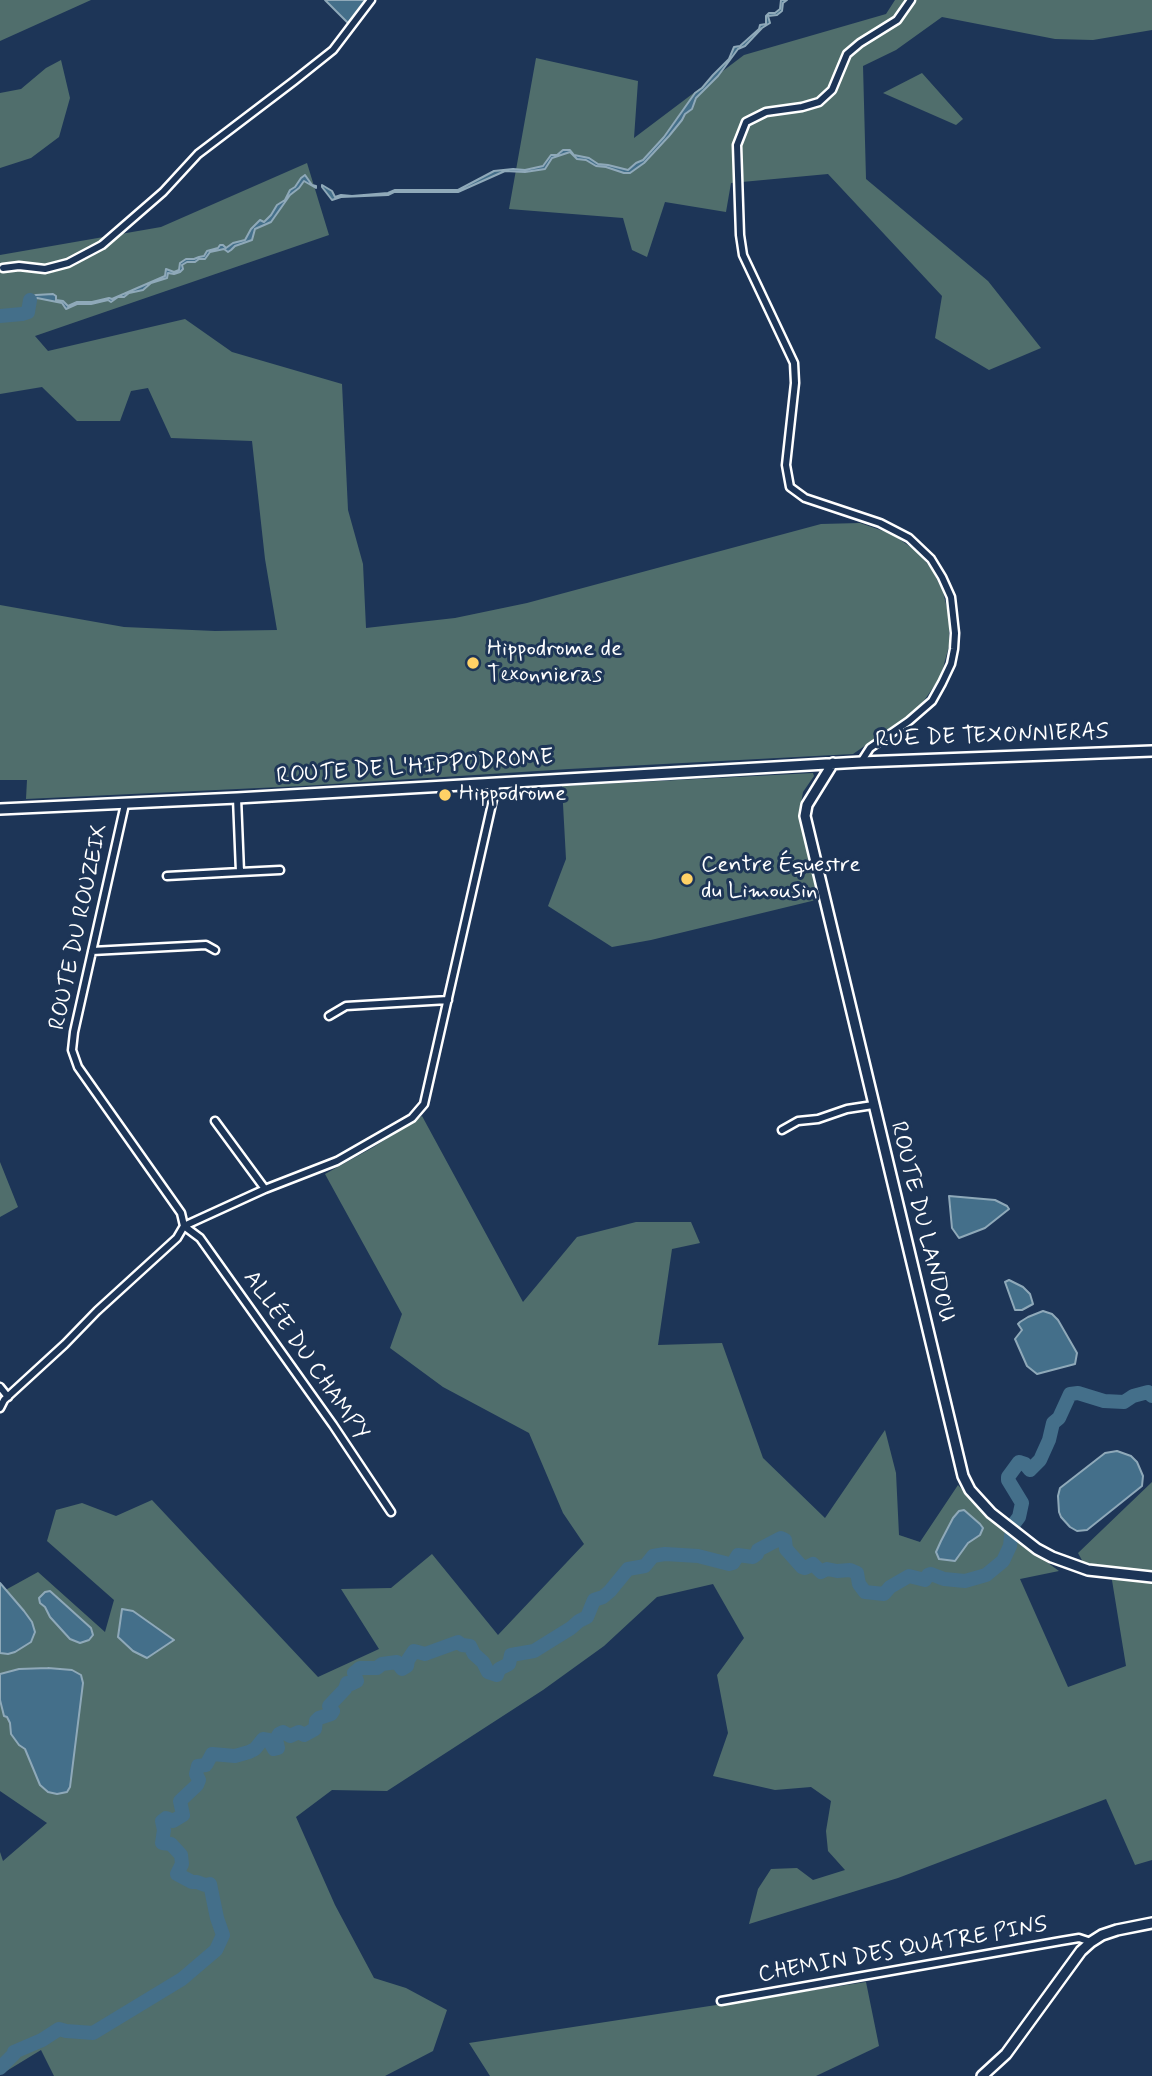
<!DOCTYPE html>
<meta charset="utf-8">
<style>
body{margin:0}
canvas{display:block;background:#1d3557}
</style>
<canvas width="1152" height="2076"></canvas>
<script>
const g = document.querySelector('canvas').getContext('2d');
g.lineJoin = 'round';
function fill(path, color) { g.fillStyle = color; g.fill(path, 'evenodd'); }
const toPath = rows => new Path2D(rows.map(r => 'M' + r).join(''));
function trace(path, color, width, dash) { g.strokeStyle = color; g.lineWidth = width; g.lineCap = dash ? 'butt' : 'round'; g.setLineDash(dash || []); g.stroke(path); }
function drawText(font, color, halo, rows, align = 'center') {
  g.font = font + ' Mynerve,sans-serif'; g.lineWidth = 6; g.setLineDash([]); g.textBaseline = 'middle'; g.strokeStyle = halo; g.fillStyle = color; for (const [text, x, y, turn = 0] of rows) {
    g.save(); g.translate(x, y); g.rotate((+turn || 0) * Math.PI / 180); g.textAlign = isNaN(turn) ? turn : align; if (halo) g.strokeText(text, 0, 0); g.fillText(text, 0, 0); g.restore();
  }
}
const green = toPath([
 [0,0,91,0,0,41],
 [895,0,1152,0,1152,30,1093,40,1055,39,942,17,896,50,863,66,866,179,988,281,1041,348,989,370,935,338,942,296,828,174,731,183,726,212,665,202,647,257,632,250,623,218,509,209,536,58,638,81,634,138,744,55,886,14],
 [61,60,70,98,59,137,31,158,0,168,0,93,21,89,46,68],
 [922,73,963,119,956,125,883,93],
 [307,163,329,235,35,336,48,351,185,319,232,352,342,384,348,510,363,564,366,628,455,618,527,603,821,524,860,523,892,534,919,553,933,571,943,592,949,616,949,646,943,668,939,679,921,705,908,716,853,754,569,769,301,786,26,799,27,780,0,780,0,605,124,627,215,631,277,630,265,559,252,441,171,438,148,388,131,391,120,421,77,421,42,387,0,394,0,255,161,227],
 [813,773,814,776,803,792,799,815,820,899,651,940,612,947,548,906,566,859,562,786],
 [422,1116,523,1302,577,1237,636,1222,691,1222,700,1243,672,1249,658,1345,722,1343,763,1458,825,1518,885,1430,896,1473,899,1535,920,1542,958,1485,988,1519,1059,1571,1020,1579,1068,1687,1126,1666,1110,1568,1083,1562,1078,1553,1152,1482,1152,1860,1135,1865,1106,1799,898,1878,749,1924,758,1889,771,1869,797,1868,813,1880,845,1870,828,1851,826,1831,831,1801,811,1787,775,1790,713,1776,728,1733,717,1675,744,1638,713,1584,657,1597,604,1646,543,1690,387,1791,332,1790,296,1817,335,1905,374,1978,406,1988,447,2010,433,2051,385,2076,54,2076,41,2050,0,2075,0,1852,3,1861,47,1823,0,1791,0,1593,38,1572,105,1632,114,1600,47,1541,56,1510,82,1503,116,1516,152,1500,318,1677,379,1649,341,1589,391,1588,432,1554,498,1635,584,1544,563,1513,529,1433,443,1387,390,1348,402,1314,325,1174,372,1148],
 [0,1162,18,1207,0,1217],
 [866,1982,879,2046,816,2076,490,2076,469,2043]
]);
const water = toPath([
 [325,0,367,0,349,24,325,0],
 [781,0,787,0,783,3,782,11,777,15,768,16,770,23,762,28,745,46,738,49,718,76,696,98,692,109,685,114,682,120,669,136,644,163,630,173,624,173,606,167,596,166,586,160,577,159,570,152,552,158,545,169,525,172,505,171,458,192,394,192,388,195,341,197,332,200,322,187,322,185,332,191,335,197,341,195,352,196,388,193,395,190,458,190,494,171,513,169,525,170,543,166,551,155,557,155,563,150,570,150,574,155,589,158,598,164,608,165,628,170,636,163,643,160,664,137,695,93,702,88,713,75,729,59,734,47,740,46,759,29,760,25,766,24,766,16,769,13,775,13,780,9,781,0],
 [305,175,312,185,316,186,316,188,304,181,299,188,290,195,271,222,255,229,252,240,235,246,231,250,228,252,224,249,210,252,205,259,199,259,195,262,187,262,182,265,183,269,180,272,174,274,168,273,167,278,151,283,143,290,129,293,124,297,118,297,111,302,108,300,91,304,77,304,66,309,62,303,37,298,29,304,31,314,27,316,22,314,26,309,25,305,28,298,36,295,53,294,56,296,56,300,63,301,68,306,77,302,92,302,109,298,112,299,165,276,166,269,174,272,179,270,180,263,186,259,194,259,199,257,204,256,207,251,218,248,220,245,223,245,226,248,233,243,245,240,251,229,260,220,264,222,271,215,277,205,285,200,290,190,295,187,301,178,305,175],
 [949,1196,995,1200,1007,1206,1009,1209,985,1228,959,1238,952,1228,949,1196],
 [1009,1280,1023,1287,1030,1294,1033,1304,1022,1310,1015,1310,1005,1282,1009,1280],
 [1043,1311,1052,1314,1058,1320,1077,1353,1075,1364,1037,1374,1027,1366,1015,1339,1022,1330,1018,1324,1020,1322,1028,1317,1043,1311],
 [1117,1451,1131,1456,1137,1462,1143,1476,1142,1486,1087,1530,1077,1531,1070,1527,1061,1517,1059,1512,1058,1496,1060,1488,1105,1453,1117,1451],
 [964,1510,980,1524,983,1528,980,1535,968,1543,955,1561,939,1559,936,1552,941,1541,953,1518,959,1511,964,1510],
 [0,1583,24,1611,32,1622,35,1632,31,1642,15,1652,8,1654,0,1653,0,1583],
 [50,1591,91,1628,93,1635,89,1640,80,1643,70,1639,50,1617,45,1607,40,1603,39,1598,45,1592,50,1591],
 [122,1609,133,1611,174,1640,147,1658,133,1651,118,1637,122,1609],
 [48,1668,72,1670,81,1675,83,1683,70,1787,67,1792,57,1794,48,1792,40,1785,25,1749,19,1745,11,1734,10,1723,7,1717,4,1716,0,1700,0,1674,19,1669,48,1668]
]);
const river = toPath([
 [0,316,22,314,28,312,30,300],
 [1013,1525,1019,1517,1022,1503,1008,1480,1008,1477,1019,1462,1025,1464,1030,1470,1040,1460,1049,1440,1053,1423,1059,1418,1070,1394,1078,1393,1104,1401,1124,1402,1133,1396,1148,1392,1152,1396],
 [0,2068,14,2054,14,2052,42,2040,59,2029,66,2031,93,2033,182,1979,216,1950,223,1935,217,1918,210,1884,205,1885,197,1882,192,1882,177,1874,182,1864,181,1855,171,1844,162,1843,164,1830,162,1821,166,1818,173,1821,183,1815,180,1801,197,1785,199,1780,196,1774,198,1766,206,1765,212,1754,235,1756,249,1752,255,1749,263,1739,269,1740,274,1749,278,1748,276,1739,279,1734,283,1732,290,1736,299,1732,304,1735,315,1729,316,1721,319,1718,331,1714,333,1711,329,1706,345,1689,347,1683,351,1684,357,1681,354,1673,360,1668,377,1668,382,1664,397,1662,402,1669,407,1666,408,1660,414,1651,425,1654,458,1642,462,1645,470,1646,474,1654,483,1662,488,1672,497,1675,499,1669,509,1664,511,1655,534,1651,571,1628,579,1621,587,1617,594,1600,603,1597,610,1591,628,1569,645,1566,653,1556,665,1554,698,1556,729,1564,733,1563,738,1555,753,1557,757,1554,758,1550,781,1538,785,1540,786,1549,802,1567,805,1568,813,1564,821,1572,827,1569,837,1571,850,1570,857,1573,859,1584,865,1592,884,1594,890,1587,909,1576,925,1580,928,1575,931,1574,944,1579,965,1581,986,1575,1003,1561,1010,1546,1011,1536]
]);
const street = toPath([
 [3,268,19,266,45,269,68,263,102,245,163,192,198,154,294,81,333,50,371,0],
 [861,762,870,748,909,721,932,701,942,683,951,664,954,649,955,633,951,597,942,577,931,559,909,538,880,523,805,498,790,487,786,465,795,383,794,363,743,255,740,235,737,145,746,122,766,112,802,107,819,102,832,90,847,54,860,43,897,20,911,0],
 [240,872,280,870],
 [167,876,240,872,237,798],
 [92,951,206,945,215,950],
 [329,1016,346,1006,448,1000],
 [215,1121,265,1189],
 [782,1130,798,1121,818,1119,847,1109,873,1105],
 [184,1226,265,1189,337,1161,412,1118,424,1104,497,782],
 [184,1226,200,1238,333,1425,391,1512],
 [0,1387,8,1397],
 [0,1408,4,1400,65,1344,97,1311,177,1238,184,1226,181,1213,78,1067,72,1050,74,1032,125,804],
 [721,2001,1061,1941,1079,1938,1091,1942]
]);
const secondary = toPath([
 [833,763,807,805,805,816,963,1476,970,1490,991,1513,1037,1549,1052,1557,1088,1570,1152,1577],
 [0,809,237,798,861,762,1152,751],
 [982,2076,1006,2054,1081,1951,1091,1942,1102,1935,1117,1930,1152,1923]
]);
const markers = [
 [473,663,7,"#ffd166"],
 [445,795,7,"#ffd166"],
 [687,879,7,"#ffd166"]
];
const poiNames = [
 ["Hippodrome de",487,650],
 ["Texonnieras",487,676],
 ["Hippodrome",459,795],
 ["Centre Équestre",701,866],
 ["du Limousin",701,892]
];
const streetNames = [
 ["RUE DE TEXONNIERAS",992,737,-2],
 ["ROUTE DE L'HIPPODROME",415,768,-4],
 ["ROUTE DU ROUZEIX",80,927,-78],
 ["ROUTE DU LANDOU",921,1222,76],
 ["ALLÉE DU CHAMPY",305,1356,55],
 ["CHEMIN DES QUATRE PINS",903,1951,-10]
];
fill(green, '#506e6c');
fill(water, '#446f8a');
trace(water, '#8fa9b9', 2);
trace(river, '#446f8a', 14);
trace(street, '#fff', 11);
trace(secondary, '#fff', 14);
trace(street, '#1d3557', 6);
trace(secondary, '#1d3557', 9);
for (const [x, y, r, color] of markers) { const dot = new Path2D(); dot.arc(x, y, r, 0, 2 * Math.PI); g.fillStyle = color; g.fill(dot); trace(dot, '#1d3557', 2.5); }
drawText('23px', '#fff', '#1d3557', poiNames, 'left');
drawText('23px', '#fff', '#1d3557', streetNames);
</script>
